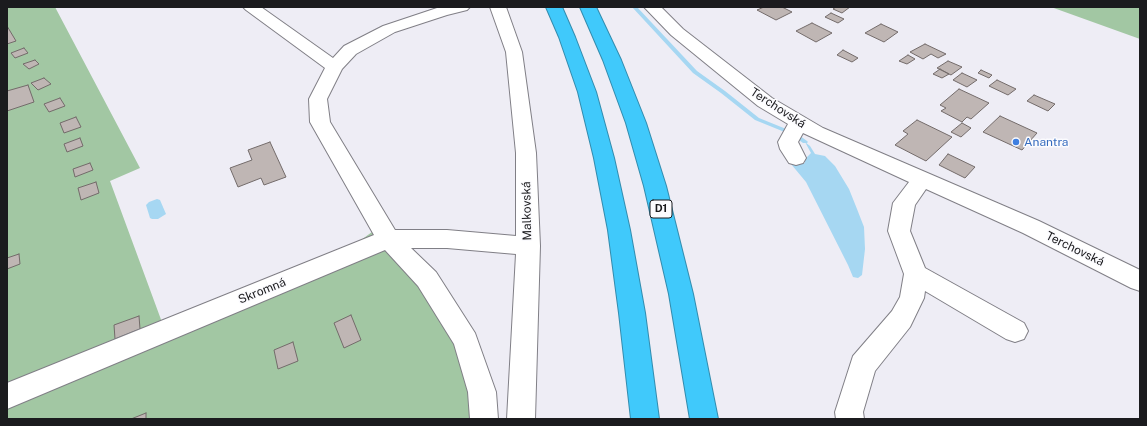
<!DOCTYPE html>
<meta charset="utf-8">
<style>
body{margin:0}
#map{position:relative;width:1147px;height:426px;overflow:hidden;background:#eeedf5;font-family:"Public Sans",sans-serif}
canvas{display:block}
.frame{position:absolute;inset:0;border:8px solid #1b1b1e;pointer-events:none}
</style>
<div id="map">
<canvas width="1147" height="426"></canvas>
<div class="frame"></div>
</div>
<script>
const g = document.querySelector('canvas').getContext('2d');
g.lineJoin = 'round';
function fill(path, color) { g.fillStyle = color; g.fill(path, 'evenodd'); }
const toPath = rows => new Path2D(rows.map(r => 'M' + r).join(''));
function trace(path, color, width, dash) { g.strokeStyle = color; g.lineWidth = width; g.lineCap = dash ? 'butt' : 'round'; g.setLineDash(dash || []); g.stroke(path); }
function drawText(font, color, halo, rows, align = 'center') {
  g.font = font + ' "Public Sans",sans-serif'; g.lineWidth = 3; g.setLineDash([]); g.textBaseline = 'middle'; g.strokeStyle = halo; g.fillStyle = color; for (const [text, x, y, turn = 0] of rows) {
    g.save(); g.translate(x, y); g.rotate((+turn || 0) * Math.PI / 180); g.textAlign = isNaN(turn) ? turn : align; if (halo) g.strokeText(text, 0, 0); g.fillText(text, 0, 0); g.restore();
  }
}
const green = toPath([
 [7,7,55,7,140,168,110,181,163,325,346,251,372,232,408,271,447,306,476,419,7,419],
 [1051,7,1140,7,1140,39]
]);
const water = toPath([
 [805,142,810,146,815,154,825,156,835,166,849,189,857,209,864,227,865,249,862,275,858,278,853,277,848,265,806,182,791,164,805,163,804,160,811,153],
 [157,199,160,200,166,214,158,219,152,219,150,218,146,205,149,202]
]);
const stream = toPath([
 [632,7,637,7,697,71,725,91,759,118,796,133,807,141,808,142,807,143,803,143,792,135,755,120,721,93,693,73,632,7]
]);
const building = toPath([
 [764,7,782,7,792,12,776,20,757,10,764,7],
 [836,7,850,7,842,13,833,9,836,7],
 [831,13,844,19,838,23,825,17,831,13],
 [812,23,832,33,816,42,796,31,812,23],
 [881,24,898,32,884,42,865,33,881,24],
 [7,26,16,41,7,44,7,26],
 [925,44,946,54,938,58,931,54,923,59,910,52,925,44],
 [24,48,28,53,15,58,11,53,24,48],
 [843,50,858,58,852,62,837,55,843,50],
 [908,55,915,59,907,64,899,61,908,55],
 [35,60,39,64,29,69,23,64,35,60],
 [948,61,962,67,951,75,937,68,948,61],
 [940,69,949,74,942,78,933,74,940,69],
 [981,70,992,75,989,78,978,73,981,70],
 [962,73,977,80,967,87,953,80,962,73],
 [44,78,51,84,38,90,31,83,44,78],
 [997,80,1016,89,1008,95,989,86,997,80],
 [28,85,34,102,7,111,7,91,28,85],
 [959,89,989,103,971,119,967,117,962,122,941,111,946,108,940,105,959,89],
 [1034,95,1055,104,1048,111,1027,101,1034,95],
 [60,98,65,106,49,112,44,104,60,98],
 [1000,116,1037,133,1022,150,983,132,1000,116],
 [76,117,81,127,64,133,60,123,76,117],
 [917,120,952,137,926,161,895,145,908,134,903,131,917,120],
 [962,123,971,128,961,137,951,132,962,123],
 [80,138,83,146,67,152,64,144,80,138],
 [270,142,286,177,264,185,261,178,238,187,230,168,252,160,248,150,270,142],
 [948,154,975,167,965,178,939,165,948,154],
 [90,163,93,170,75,177,73,169,90,163],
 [96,182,99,193,81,200,78,188,96,182],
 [19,254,20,264,7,269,7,258,19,254],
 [351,315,361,340,344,348,334,323,351,315],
 [139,316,140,329,115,339,114,325,139,316],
 [293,342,298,361,278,369,274,350,293,342],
 [146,413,146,419,131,419,146,413]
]);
const minor = toPath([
 [243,7,261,7,333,58,344,46,383,26,440,7,470,7,467,10,447,15,395,32,356,54,342,69,327,99,330,122,395,230,447,230,516,236,516,153,506,52,490,7,506,7,522,52,536,153,540,246,535,419,507,419,516,254,447,248,411,248,436,272,475,333,496,392,498,419,470,419,468,392,454,344,418,286,385,250,7,409,7,383,374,235,310,122,309,99,325,68,246,10,243,7],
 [644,7,661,7,683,29,772,98,823,128,1039,221,1140,270,1140,291,1131,288,1023,233,926,189,915,205,910,231,925,268,1024,323,1028,331,1024,339,1015,342,1006,339,925,291,924,298,910,327,875,371,863,412,864,419,836,419,835,412,853,356,892,311,900,297,904,274,888,231,893,203,909,182,803,133,798,142,806,158,803,163,796,165,789,163,780,149,778,142,788,124,758,106,671,35,644,7]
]);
const highway = toPath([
 [546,7,562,7,575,37,596,92,614,158,630,230,645,313,659,419,631,419,619,313,608,230,594,158,578,92,559,37,546,7],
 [580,7,596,7,621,60,646,123,666,186,693,294,718,419,690,419,669,294,644,186,626,123,603,60,580,7]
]);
const markers = [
 [1016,142,4,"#3f7fe0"]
];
const shields = [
 [661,209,22]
];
const shieldNames = [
 ["D1",661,209]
];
const streetNames = [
 ["Terchovská",778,108,33],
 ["Malkovská",527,211,-91],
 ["Terchovská",1075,249,26],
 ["Skromná",262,291,-22]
];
const shopNames = [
 ["Anantra",1024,142]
];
fill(green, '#a2c7a3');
fill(water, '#a6d7f2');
fill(stream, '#a6d7f2');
fill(building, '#bfb6b4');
trace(building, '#736b6a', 1);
trace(minor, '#807f86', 2);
trace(highway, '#338cae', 2);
fill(minor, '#fff');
fill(highway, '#40c9fb');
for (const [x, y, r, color] of markers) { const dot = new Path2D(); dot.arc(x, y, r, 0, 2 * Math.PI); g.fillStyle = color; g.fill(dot); trace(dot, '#fbfbfe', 1.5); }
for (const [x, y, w] of shields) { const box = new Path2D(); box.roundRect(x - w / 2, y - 9, w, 18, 3); g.fillStyle = '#fbfbfe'; g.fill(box); trace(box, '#1b1b1e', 1); }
drawText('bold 11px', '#1b1b1e', null, shieldNames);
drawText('12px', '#1b1b1e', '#fbfbfe', streetNames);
drawText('12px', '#366cbe', '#fbfbfe', shopNames, 'left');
</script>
